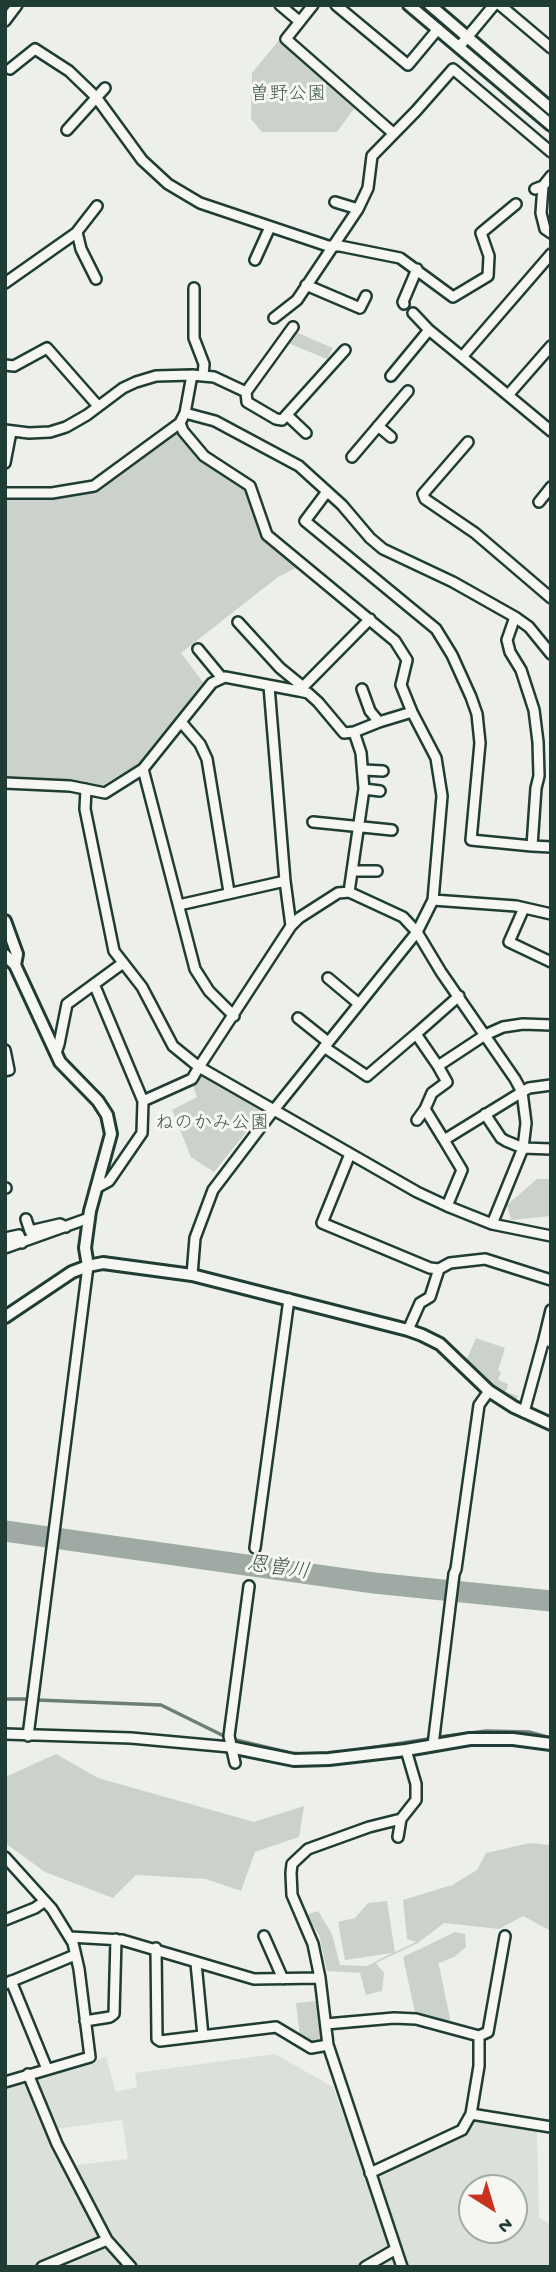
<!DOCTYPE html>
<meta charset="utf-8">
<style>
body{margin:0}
#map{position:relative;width:556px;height:2272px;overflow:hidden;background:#edefea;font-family:"Gochi Hand",sans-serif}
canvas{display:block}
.frame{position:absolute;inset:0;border:7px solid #1f3d34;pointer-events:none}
.north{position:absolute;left:458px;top:2174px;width:70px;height:70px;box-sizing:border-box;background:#f6f6f2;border:2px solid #a0aca6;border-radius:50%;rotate:143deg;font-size:19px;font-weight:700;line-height:28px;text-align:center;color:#1f3d34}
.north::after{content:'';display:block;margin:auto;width:24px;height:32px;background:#c8321e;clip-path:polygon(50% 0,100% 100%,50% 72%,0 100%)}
</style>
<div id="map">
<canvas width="556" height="2272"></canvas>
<div class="frame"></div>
<div class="north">N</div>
</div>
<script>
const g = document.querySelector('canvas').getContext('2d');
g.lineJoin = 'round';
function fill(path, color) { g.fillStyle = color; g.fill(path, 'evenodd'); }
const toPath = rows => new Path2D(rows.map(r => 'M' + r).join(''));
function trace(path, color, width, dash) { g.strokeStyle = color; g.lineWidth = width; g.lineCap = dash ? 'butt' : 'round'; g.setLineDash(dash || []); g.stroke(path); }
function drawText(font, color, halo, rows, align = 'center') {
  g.font = font + ' "Gochi Hand","Klee One",sans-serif'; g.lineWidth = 6; g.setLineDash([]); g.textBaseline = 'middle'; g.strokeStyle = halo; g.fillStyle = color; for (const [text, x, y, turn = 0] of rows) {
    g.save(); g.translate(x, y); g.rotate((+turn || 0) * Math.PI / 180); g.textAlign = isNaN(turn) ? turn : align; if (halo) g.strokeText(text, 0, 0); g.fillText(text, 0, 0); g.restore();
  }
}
const built = toPath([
 [275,2054,333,2087,367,2177,467,2134,468,2124,474,2120,506,2122,537,2129,539,2218,551,2224,551,2267,5,2267,5,2088,39,2075,106,2057,116,2092,137,2087,135,2073],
 [122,2120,128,2159,76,2165,56,2129],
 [472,2188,514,2188,514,2230,472,2230]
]);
const green = toPath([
 [279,40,356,106,337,132,262,132,251,119,252,73],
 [298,333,333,348,327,359,288,343,294,334],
 [172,433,180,435,200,460,246,487,261,537,298,567,278,577,181,653,203,682,142,762,101,786,66,779,5,777,5,497,31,500,70,496,100,488],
 [204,1075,258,1107,260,1115,214,1172,191,1157,172,1110,197,1097,192,1084,198,1076],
 [537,1179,551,1179,551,1216,511,1220,507,1205],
 [476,1338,505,1348,498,1370,501,1372,498,1380,508,1384,506,1392,518,1396,516,1402,501,1396,492,1389,466,1361],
 [56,1754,98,1778,254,1822,304,1806,299,1837,255,1852,241,1891,206,1879,136,1875,113,1898,45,1872,5,1843,5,1777],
 [530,1843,551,1845,551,1931,523,1916,499,1929,444,1923,418,1943,376,1963,384,1973,382,1991,366,1995,360,1973,327,1971,319,1935,306,1915,318,1911,332,1934,340,1965,367,1966,392,1953,345,1960,338,1922,355,1918,368,1903,387,1901,395,1952,416,1942,407,1939,403,1900,452,1885,477,1870,486,1853],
 [455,1932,465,1934,466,1947,454,1957,439,1963,438,1961,450,2018,449,2021,416,2017,403,1957],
 [317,2001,321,2038,318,2043,311,2044,300,2037,296,2003]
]);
const stream = toPath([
 [5,1699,28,1699],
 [37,1700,161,1705,226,1737],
 [439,1737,486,1731,529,1732,551,1738],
 [236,1740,291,1753,312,1755],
 [337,1753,428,1739]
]);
const river = toPath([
 [5,1531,374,1583,551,1601]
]);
const minor = toPath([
 [280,5,299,21],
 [313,5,286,39,393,133],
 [336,5,408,65,438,29],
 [500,5,551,48],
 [5,21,17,5],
 [459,47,494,5],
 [10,69,35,49,69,71,96,97,142,160,168,184,200,203,328,246,340,246,400,258,453,297,488,276,489,256,481,233,516,204],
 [67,130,105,88],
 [543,186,541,213,545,229,551,233],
 [535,189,543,186,551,176],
 [335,202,358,209],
 [77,232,81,249,96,279],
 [551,254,462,357,551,431],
 [255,260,270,227],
 [5,283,76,233,97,206],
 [306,285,360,308,366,296],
 [404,304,403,302,417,269],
 [413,313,429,330,462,357],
 [274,318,297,300,358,209,368,188,372,156,416,111,453,69,551,152],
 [5,365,14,366,47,348,98,406],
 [203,376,214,377,246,392,247,402,276,419,282,420,345,350],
 [391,376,429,330],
 [246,392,293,327],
 [509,394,551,346],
 [185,413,215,421,299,466,342,505,370,538,383,549,453,582,515,617,529,627,551,654],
 [287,415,306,433],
 [180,423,183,431,204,456,250,486,267,535,395,641,407,660,401,685,412,712,436,758,442,796,433,900,417,932,273,1111,213,1190,195,1238,192,1275],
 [378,426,391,437],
 [5,430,29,433,50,432,66,427,87,415,123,388,136,382,156,376,192,375],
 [468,442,423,494,425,499,475,533,551,598],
 [352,457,408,391],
 [5,463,11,432],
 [5,493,52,493,94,486,180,423,185,413,192,375,203,376,204,364,194,338,194,288],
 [326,493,305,521,436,629,452,655,471,697,477,714,480,743,471,840,532,846,536,788,539,776,538,742,534,710,521,670,510,652,507,640,515,617],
 [539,502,551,487],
 [238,622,280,668,302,686],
 [198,649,222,678],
 [269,686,285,881,291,926],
 [362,689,370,711,379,722],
 [299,691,308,693,318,702,344,733,354,732,361,753,364,789,349,892],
 [181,722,200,744,207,759,229,892],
 [354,732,379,722,412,712],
 [143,769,195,969,209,991,234,1016],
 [364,770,383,771],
 [5,783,70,786,105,793,143,769,212,683,225,677,299,691,370,619],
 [86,789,85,809,114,951,142,987,173,1046,199,1067,192,1079,143,1101],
 [364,789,380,791],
 [313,822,392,830],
 [532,846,551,847],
 [354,871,377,871],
 [433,900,516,906,551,914],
 [179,905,285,881],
 [524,908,509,942,551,962],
 [328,978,359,1004],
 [94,984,143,1101,142,1133,109,1181,96,1188],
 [298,1018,328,1042],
 [416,1034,459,996],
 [324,1047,367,1076,416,1034,438,1066,485,1035,503,1027,523,1024,551,1025],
 [5,1050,9,1070,5,1071],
 [56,1053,59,1044,67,1004,123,963],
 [438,1066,447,1082,432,1093,425,1109,444,1140,522,1092,529,1088,551,1085],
 [485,1114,501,1138,506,1141,523,1148,551,1149],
 [417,1120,425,1109],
 [444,1140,462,1170,447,1206],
 [350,1154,322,1223,430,1268,439,1269,450,1263,485,1259,551,1280],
 [5,1188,6,1188],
 [26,1219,30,1231,60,1224,66,1227],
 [492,1224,523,1148,526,1123,522,1092,515,1079,441,972,417,932,403,917,349,892,338,893,299,918,291,926,199,1067,417,1192,447,1206,492,1224,551,1236],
 [5,1238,19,1235,22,1243],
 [5,1248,89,1218],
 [551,1310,544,1339,551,1342],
 [408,1330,420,1303,430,1297,439,1269],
 [524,1412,544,1339],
 [255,1548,289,1299],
 [5,1734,131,1738,230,1747],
 [28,1736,88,1266],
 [433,1745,454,1574,456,1569,479,1405,489,1391],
 [235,1763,229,1736,249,1586],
 [401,1819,369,1827,308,1849,292,1864,291,1873,292,1895,313,1944,320,1978,328,2045,402,2267],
 [398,1837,401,1819,416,1800,416,1784,406,1750],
 [5,1857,52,1909,73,1943,79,1969,90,2057,5,2082],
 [5,1920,35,1908,45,1901],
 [264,1936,283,1979],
 [70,1937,122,1940,254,1979,320,1978],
 [156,1948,157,2039,160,2041,276,2027,311,2048,328,2045],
 [196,1963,203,2036],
 [11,1981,47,2069],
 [5,1984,75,1955],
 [85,2021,110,2017,114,2014,116,1939],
 [326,2024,394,2018,416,2019,479,2036,488,2032,505,1936],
 [28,2074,57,2144,107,2240,131,2267],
 [471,2114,551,2127],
 [370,2173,462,2130,471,2114,479,2066,479,2036],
 [42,2267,107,2240],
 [365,2267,396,2249]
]);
const tertiary = toPath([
 [409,5,551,125],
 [430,5,551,109],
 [5,921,17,954,15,965],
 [5,955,15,965,60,1062,98,1101,107,1115,111,1134,90,1211,85,1248,88,1266],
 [5,1317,72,1272,88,1266,103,1263,192,1275,408,1330,422,1335,440,1344,489,1391,514,1407,551,1424],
 [230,1747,294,1760,329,1759,406,1750,470,1739,513,1739,551,1744]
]);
const parkNames = [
 ["曽野公園",288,96],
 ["ねのかみ公園",212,1125]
];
const waterNames = [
 ["恩曽川",278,1570,8]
];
fill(built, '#dce0db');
fill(green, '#cbd2cc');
trace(stream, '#6c7e77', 3.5);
trace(river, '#9faaa4', 21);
trace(minor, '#1f3d34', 14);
trace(tertiary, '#1f3d34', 16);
trace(minor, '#f6f6f2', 9);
trace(tertiary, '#f6f6f2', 10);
drawText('19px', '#415b52', '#f6f6f2', parkNames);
drawText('italic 21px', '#3f5850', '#f6f6f2', waterNames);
</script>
